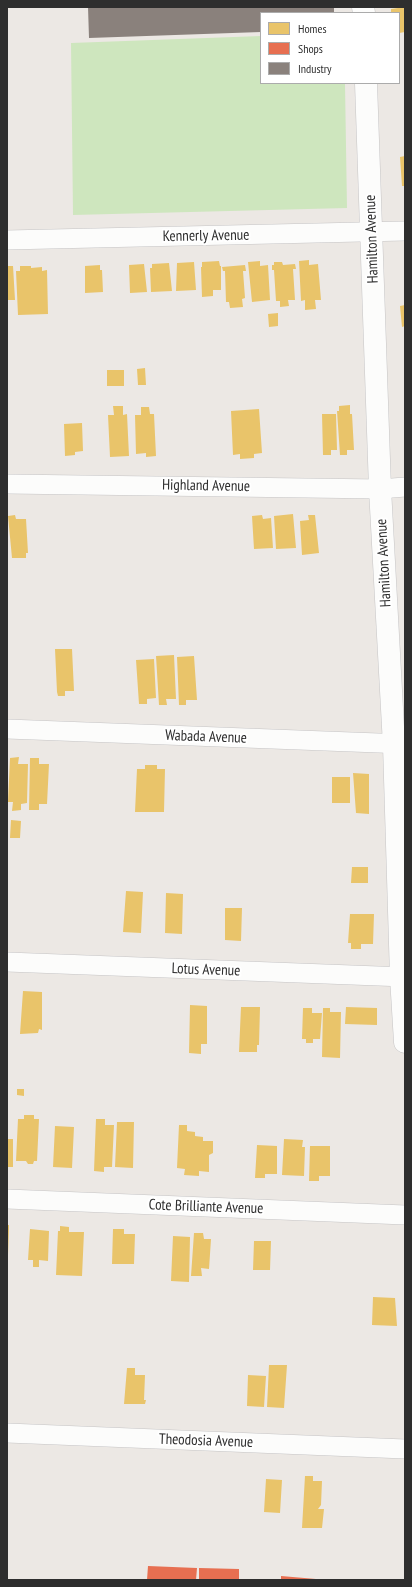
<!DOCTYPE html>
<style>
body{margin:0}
#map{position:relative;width:412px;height:1587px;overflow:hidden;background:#ece8e4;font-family:"PT Sans Narrow",sans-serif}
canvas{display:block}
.frame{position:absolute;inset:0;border:8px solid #2e2e2e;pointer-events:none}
.legend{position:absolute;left:260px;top:12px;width:140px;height:72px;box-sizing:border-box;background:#fff;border:1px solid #ababab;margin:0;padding:5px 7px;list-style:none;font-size:12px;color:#2e2e2e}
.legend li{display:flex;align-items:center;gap:8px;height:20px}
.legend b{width:20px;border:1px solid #ababab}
</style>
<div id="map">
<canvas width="412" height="1587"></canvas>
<div class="frame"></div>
<ul class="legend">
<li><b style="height:11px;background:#e9c46a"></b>Homes</li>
<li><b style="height:11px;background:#e76f51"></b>Shops</li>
<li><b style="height:11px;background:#8a817c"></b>Industry</li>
</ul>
</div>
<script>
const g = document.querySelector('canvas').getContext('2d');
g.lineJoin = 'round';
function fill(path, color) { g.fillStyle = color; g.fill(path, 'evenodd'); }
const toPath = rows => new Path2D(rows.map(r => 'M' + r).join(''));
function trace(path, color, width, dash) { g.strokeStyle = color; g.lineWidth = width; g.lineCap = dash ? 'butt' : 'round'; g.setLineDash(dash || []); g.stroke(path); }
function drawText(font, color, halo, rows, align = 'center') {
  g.font = font + ' "PT Sans Narrow",sans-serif'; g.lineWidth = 4; g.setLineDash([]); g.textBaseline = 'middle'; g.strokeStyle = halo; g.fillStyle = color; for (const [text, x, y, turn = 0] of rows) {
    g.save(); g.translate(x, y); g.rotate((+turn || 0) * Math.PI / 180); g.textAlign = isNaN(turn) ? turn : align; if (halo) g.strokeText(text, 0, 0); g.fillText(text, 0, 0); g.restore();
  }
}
const green = toPath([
 [261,36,261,83,350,83,345,84,347,208,73,215,71,43]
]);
const homes = toPath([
 [405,7,405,32,399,33,399,13,391,13,391,9],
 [405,156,405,186,402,186,400,157],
 [309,260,309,265,318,264,321,300,315,300,316,309,305,310,305,300,301,301,299,261],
 [219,261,220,266,221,266,221,290,213,290,213,296,202,297,201,267,202,267,202,262],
 [260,261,260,266,268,265,270,300,252,302,248,262],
 [194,262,196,290,176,291,177,263],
 [274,262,282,262,283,265,295,264,296,269,293,269,295,300,288,300,289,306,280,307,280,301,276,301,274,270,272,270,272,265,274,265],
 [169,263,172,291,151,292,150,268,152,268,152,264],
 [144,264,147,292,130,293,129,265],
 [100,265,100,270,102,270,103,292,85,293,85,266],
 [245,265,246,271,243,271,245,298,242,299,243,307,230,308,229,302,226,302,225,271,223,271,222,267],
 [7,266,13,266,15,300,7,300],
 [20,266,31,266,31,268,42,267,42,271,47,270,48,314,18,315,16,271,20,271],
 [405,305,405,326,402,327,400,306],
 [278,313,278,326,269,327,268,314],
 [145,368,146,385,138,385,137,369],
 [107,370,124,370,124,386,107,386],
 [350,405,350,414,352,414,354,450,347,450,347,455,340,455,337,411,339,411,339,406],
 [113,406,123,406,123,415,127,414,129,456,110,457,108,415,114,415],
 [141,407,149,407,150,414,154,414,156,456,146,457,146,453,136,454,135,415,141,415],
 [259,409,262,453,254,454,254,458,240,459,240,454,233,455,231,411],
 [322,414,336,414,337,450,331,450,331,455,323,455],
 [82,423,83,451,75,452,75,455,65,456,64,424],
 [293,514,296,548,276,549,274,516],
 [15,515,16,519,26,519,28,553,26,553,26,558,12,558,8,516],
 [262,515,263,519,271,518,273,548,254,549,252,516],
 [308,515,315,515,319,553,302,555,300,521,309,520],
 [55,649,72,649,74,691,65,691,65,696,58,696,57,692],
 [174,655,176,699,166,699,167,705,159,705,156,656],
 [194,656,197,700,186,700,186,705,179,705,177,657],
 [154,659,156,698,147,699,147,704,139,704,136,660],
 [19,757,18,764,28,764,27,803,21,804,21,810,12,811,13,802,8,802,10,758],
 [30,758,39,758,39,764,49,764,47,804,39,804,39,810,29,810],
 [145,765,157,765,157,769,165,769,164,812,135,812,137,769,145,769],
 [353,773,369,774,369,814,356,813],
 [332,777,350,777,350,803,332,803],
 [11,820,21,821,20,838,10,838],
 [352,867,368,867,368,883,351,883],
 [126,891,143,892,141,933,123,932],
 [166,893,183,894,182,934,165,933],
 [225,908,242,908,241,941,225,940],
 [350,914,374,914,373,944,361,944,361,949,351,949,351,943,348,943],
 [23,991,42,992,42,1030,39,1029,38,1033,20,1034],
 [190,1005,207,1006,207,1044,201,1044,201,1054,189,1053],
 [241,1007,260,1007,259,1045,257,1045,257,1052,239,1052],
 [346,1007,377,1008,377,1025,345,1024],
 [303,1008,312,1008,312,1013,322,1013,320,1039,313,1039,313,1043,306,1043,306,1039,302,1039],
 [323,1008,330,1008,330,1012,341,1012,340,1058,322,1057],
 [17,1089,24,1089,24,1096,17,1095],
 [24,1115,34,1115,34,1119,39,1119,37,1161,34,1161,33,1164,28,1164,26,1161,16,1161,18,1119,24,1119],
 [96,1119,105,1119,105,1125,114,1125,112,1167,104,1167,104,1172,94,1171],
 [117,1122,134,1122,133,1168,115,1167],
 [179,1125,187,1125,187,1131,195,1132,195,1136,203,1137,203,1141,213,1141,213,1153,209,1155,209,1172,199,1171,199,1176,184,1175,185,1169,177,1168],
 [55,1126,74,1127,72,1168,53,1167],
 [7,1139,13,1139,13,1167,7,1167],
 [284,1139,303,1140,302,1147,305,1147,304,1176,282,1175],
 [257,1145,277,1146,277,1174,265,1174,265,1178,255,1178],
 [310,1146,330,1146,330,1176,319,1176,319,1181,309,1181],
 [7,1225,9,1225,9,1229,8,1255,7,1255],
 [60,1226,69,1227,69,1232,84,1232,82,1276,56,1275,58,1231,60,1231],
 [30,1229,49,1231,48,1261,39,1260,39,1267,33,1267,33,1260,28,1260],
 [113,1229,124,1229,124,1234,135,1234,134,1264,112,1264],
 [194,1233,203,1233,204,1239,211,1239,209,1269,201,1268,202,1276,191,1276],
 [173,1236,190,1237,189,1282,171,1281],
 [254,1241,271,1241,270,1270,253,1270],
 [373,1297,395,1298,397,1326,372,1325],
 [269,1365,287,1365,284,1408,267,1407],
 [127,1368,135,1368,135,1375,145,1375,144,1400,146,1400,145,1404,124,1404],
 [248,1375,266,1376,264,1407,247,1406],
 [305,1476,313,1476,313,1481,322,1481,321,1505,318,1509,324,1509,322,1528,302,1528],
 [266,1479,282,1480,280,1513,264,1512]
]);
const shops = toPath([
 [148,1566,197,1568,196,1580,147,1580],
 [199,1568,239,1569,239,1580,199,1580],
 [281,1576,316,1579,316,1580,281,1580]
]);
const industry = toPath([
 [88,7,334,7,334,13,261,13,261,32,89,38]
]);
const minor = toPath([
 [7,240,405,231],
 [7,484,380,489,405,487],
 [7,729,405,744],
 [7,962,405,977],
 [7,1199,405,1215],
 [7,1433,405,1449]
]);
const tertiary = toPath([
 [363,7,364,13],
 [366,83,380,489,394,745,401,977,405,1042]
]);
const streetNames = [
 ["Kennerly Avenue",206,236,-1],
 ["Hamilton Avenue",372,239,-92],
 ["Highland Avenue",206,486,1],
 ["Hamilton Avenue",384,563,-93],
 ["Wabada Avenue",206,737,2],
 ["Lotus Avenue",206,970,2],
 ["Cote Brilliante Avenue",206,1207,2],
 ["Theodosia Avenue",206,1441,2]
];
fill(green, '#cee6be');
fill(homes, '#e9c46a');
fill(shops, '#e76f51');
fill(industry, '#8a817c');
trace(minor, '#c5c4c5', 20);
trace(tertiary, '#c5c4c5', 23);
trace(minor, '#fcfcfb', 19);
trace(tertiary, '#fcfcfb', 22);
drawText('15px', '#2e2e2e', '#fff', streetNames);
</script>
